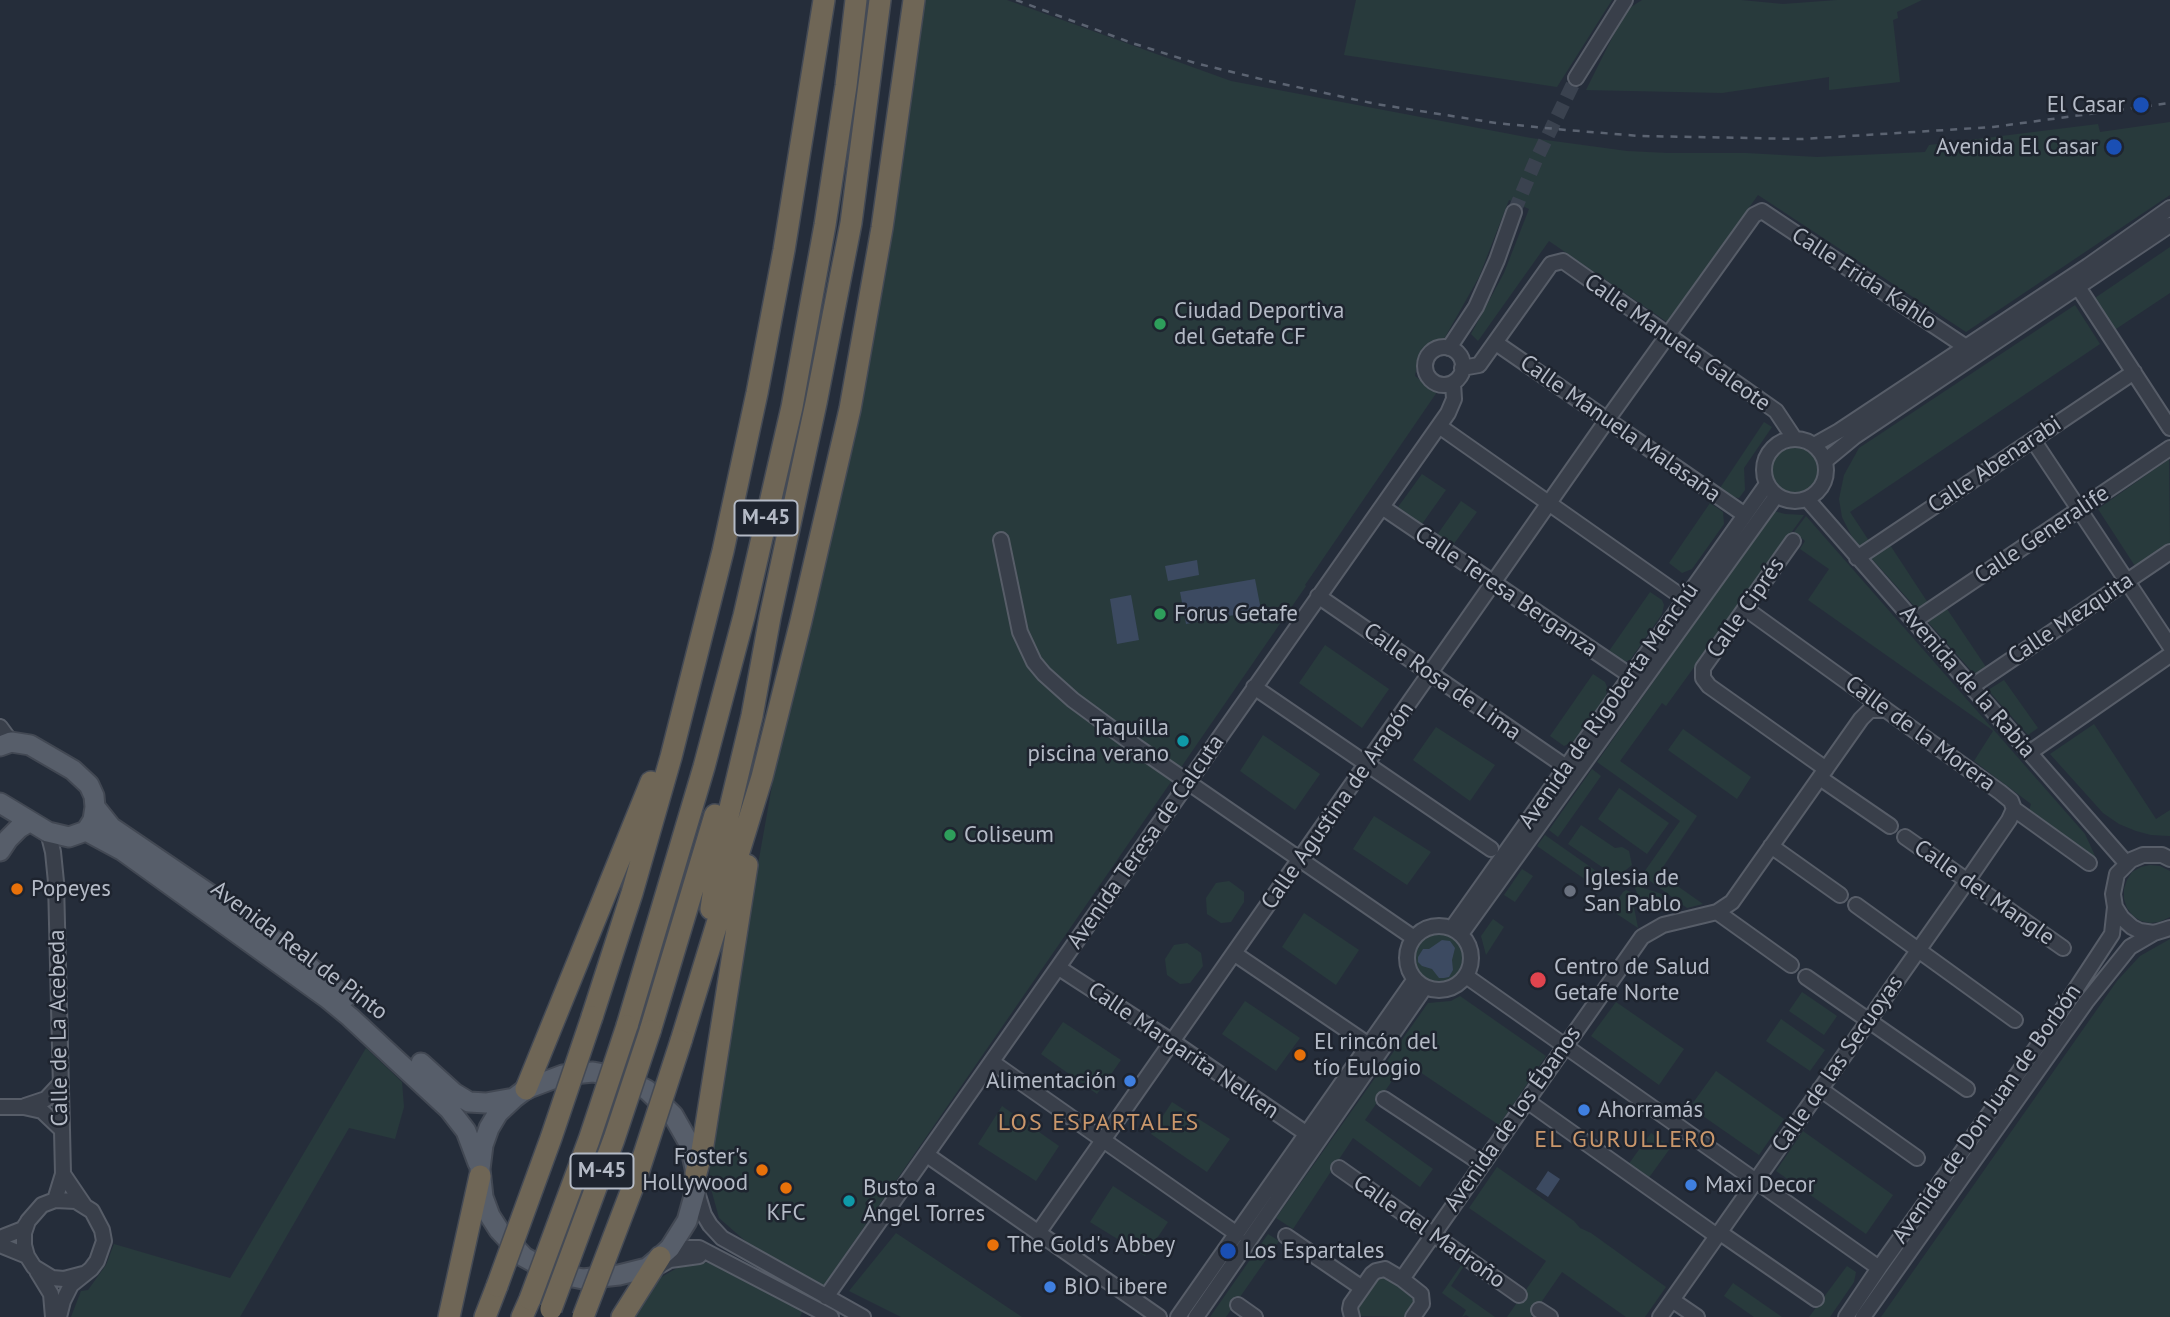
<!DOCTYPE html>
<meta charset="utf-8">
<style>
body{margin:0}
canvas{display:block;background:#252d3a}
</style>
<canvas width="2170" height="1317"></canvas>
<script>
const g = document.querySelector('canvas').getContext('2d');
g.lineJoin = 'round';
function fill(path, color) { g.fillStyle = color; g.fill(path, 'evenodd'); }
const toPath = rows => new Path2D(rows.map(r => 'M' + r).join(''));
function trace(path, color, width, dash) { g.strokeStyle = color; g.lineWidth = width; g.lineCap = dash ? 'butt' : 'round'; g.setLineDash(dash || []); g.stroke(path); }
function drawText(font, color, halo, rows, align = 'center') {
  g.font = font + ' "PT Sans",sans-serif'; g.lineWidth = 5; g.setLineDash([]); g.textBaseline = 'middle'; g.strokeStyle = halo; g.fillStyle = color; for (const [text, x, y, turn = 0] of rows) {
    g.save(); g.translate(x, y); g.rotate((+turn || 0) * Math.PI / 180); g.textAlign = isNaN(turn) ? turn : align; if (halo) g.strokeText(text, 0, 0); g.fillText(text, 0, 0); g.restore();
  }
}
const green = toPath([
 [922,0,1007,0,1231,81,1531,138,1627,151,1667,153,1746,153,1817,157,1925,152,1929,145,2098,124,2100,132,2170,122,2170,195,1966,332,1758,195,1667,322,1549,241,1478,341,1471,334,1504,273,1529,209,1509,200,1479,277,1444,339,1419,353,1415,376,1437,392,1305,585,1306,586,822,1288,758,1252,719,1218,710,1185,709,1151,719,1084,773,780,809,623],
 [1356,0,1612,0,1557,87,1344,55],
 [1642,0,1741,0,1783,4,1837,0,1922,0,1897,12,1898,18,1893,20,1900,82,1829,90,1829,77,1722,93,1586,90,1620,22,1631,7],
 [2170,247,2170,293,2113,331,2092,300],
 [2075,305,2100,344,1850,512,1869,541,1861,547,1852,537,1842,517,1839,499,1844,475,1859,448],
 [1764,422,1772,427,1744,468,1745,490,1739,498,1733,497,1720,488],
 '1772 471a24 24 0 1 1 48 0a24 24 0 1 1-48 0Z',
 [2169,459,2170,543,2135,566,2098,509],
 [1422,474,1446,490,1422,524,1398,507],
 [1461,501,1477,512,1453,545,1437,535],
 [1710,503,1723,512,1724,524,1692,569,1682,573,1669,563],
 [1774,511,1785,514,1804,515,1666,706,1662,703,1620,761,1697,816,1659,873,1703,904,1687,908,1642,875,1680,821,1597,762],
 [1806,516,2085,834,2097,860,2029,811,2031,804,1974,761,1993,731,1991,729,1808,600,1829,569,1800,549,1805,541,1794,532],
 [1890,545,1928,603,1917,609,1871,558],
 [1650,592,1662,600,1664,605,1662,614,1630,660,1620,664,1607,654],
 [1947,609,1986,667,1975,675,1928,622],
 [1325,645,1389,689,1362,728,1299,683],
 [1593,674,1605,682,1607,687,1606,696,1573,742,1564,746,1550,736],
 [2004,680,2038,728,2028,735,1988,690],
 [2094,724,2156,819,2170,810,2170,836,2151,835,2136,831,2119,824,2103,813,2050,754],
 [1436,727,1495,765,1470,801,1413,760],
 [1683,729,1751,777,1737,799,1668,750],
 [1263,735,1320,774,1295,810,1240,771],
 [1592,769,1601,776,1558,837,1549,830],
 [1619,788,1669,823,1647,854,1598,819],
 [1374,816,1431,852,1407,885,1353,849],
 [1581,825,1615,848,1622,847,1629,851,1632,865,1622,873,1613,872,1602,867,1568,844],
 [1545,835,1606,878,1599,889,1537,846],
 [2150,865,2160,866,2170,871,2170,917,2159,922,2150,923,2141,921,2133,916,2127,908,2124,899,2124,889,2127,880,2132,872,2141,867],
 [1522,869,1533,876,1515,902,1504,895],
 [1229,881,1244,892,1244,902,1231,922,1221,923,1207,914,1206,898,1216,883],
 [1634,885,1662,894,1664,904,1654,909,1641,909,1638,904,1638,896],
 [1626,890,1631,892,1638,928,1611,910,1623,892],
 [1304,913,1359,950,1336,985,1282,947],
 [1493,919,1504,927,1486,955,1481,936],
 '1414 959a25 25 0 1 1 50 0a25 25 0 1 1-50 0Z',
 [2170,939,2170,1317,1881,1317,2117,981,2140,956],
 [1187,943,1201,953,1203,966,1190,983,1180,984,1167,975,1165,959,1174,945],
 [1802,992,1837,1016,1824,1035,1789,1011],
 [1460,996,1546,1056,1499,1125,1405,1062,1365,1120,1433,1169,1420,1187,1353,1138,1293,1229,1276,1218,1428,1003,1451,1001],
 [1245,1001,1300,1038,1276,1071,1222,1034],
 [1616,1002,1684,1049,1659,1085,1591,1036],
 [1781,1019,1825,1050,1810,1071,1766,1041],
 [1063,1022,1121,1060,1097,1094,1041,1054],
 [366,1048,402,1082,404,1107,395,1139,349,1128,240,1317,71,1317,81,1291,88,1290,106,1265,114,1244,230,1278],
 [1716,1071,1784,1119,1759,1155,1690,1107],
 [1172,1102,1230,1139,1207,1172,1151,1134],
 [1002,1106,1059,1146,1036,1181,978,1144],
 [1803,1131,1893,1195,1866,1234,1776,1171],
 [1651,1133,1671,1147,1648,1179,1628,1165],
 [1497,1167,1574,1221,1580,1228,1591,1233,1666,1287,1645,1317,1626,1317,1562,1272,1531,1317,1507,1317,1546,1261,1469,1208],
 [1113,1186,1168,1222,1145,1256,1090,1222],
 [896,1233,1022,1317,901,1317,849,1291],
 [1268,1234,1279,1241,1226,1317,1210,1317],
 [712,1262,804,1308,800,1317,634,1317,651,1283,684,1264],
 [1462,1264,1464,1266,1451,1286,1495,1317,1469,1317,1466,1315,1462,1317,1466,1310,1442,1293],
 [1847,1266,1856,1272,1854,1282,1830,1317,1809,1317],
 [1388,1276,1410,1291,1413,1297,1414,1304,1405,1317,1358,1316,1357,1305,1375,1278],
 [1733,1283,1782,1317,1754,1317,1724,1296]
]);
const water = toPath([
 [1197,560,1199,575,1168,581,1165,566],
 [1255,579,1261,610,1186,624,1180,592],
 [1131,595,1139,640,1117,644,1110,599],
 [1442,940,1450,941,1455,948,1452,960,1453,970,1449,977,1444,978,1439,978,1432,969,1422,966,1418,962,1418,957,1423,949,1429,949],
 [1548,1171,1560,1179,1548,1197,1536,1189]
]);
const minorTunnel = toPath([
 [1514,212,1536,160,1576,78]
]);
const minor = toPath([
 [1576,78,1625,0],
 [2078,287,2170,428],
 [1496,343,1745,515],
 '1425 366a19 19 0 1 1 38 0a19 19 0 1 1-38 0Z',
 [1449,348,1476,307,1497,260,1514,212],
 [1462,368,1479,365,1551,264,1563,261,1776,411,1794,438],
 [1439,426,1685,599],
 '1764 470a31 31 0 1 1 62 0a31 31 0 1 1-62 0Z',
 [2033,440,2170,646],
 [1814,445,1839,431,2088,266,2170,208],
 [1825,461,1854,437,2170,225],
 [1807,499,2127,864],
 [1382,507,1631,676],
 [1001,540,1020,632,1034,662,1044,674,1073,700,1137,747,1414,938],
 [1793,541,1703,668,1703,678,1709,686,1826,769],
 [1857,558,2134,372],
 [1318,596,1566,767],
 [1746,609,2000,792,2011,801,2014,809,2089,863],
 [1914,621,2170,448],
 [1254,687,1491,849],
 [1971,687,2170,552],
 [0,727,11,742],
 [2029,753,2170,655],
 [1820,778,1890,826],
 [48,832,53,852,56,882,62,1130,63,1174,55,1200],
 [1905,837,2063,948],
 [1771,846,1840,895],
 [2170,859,2162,855,2143,855,2131,860,2117,874,2113,894,2115,907,2122,918,2132,927,2140,931,2154,933,2170,928],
 [1856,905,2015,1020],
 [1717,912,1791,965],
 '1407 958a32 32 0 1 1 64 0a32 32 0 1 1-64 0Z',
 [1452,928,1767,484],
 [1461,934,1776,496],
 [1235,954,1369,1045],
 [1059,968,1173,1042,1307,1134],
 [1466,976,1879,1268],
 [1806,977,1967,1089],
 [992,1062,1237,1234],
 [1820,1089,1917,1158],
 [1384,1099,1482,1164],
 [1527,1101,1717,1236],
 [25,1106,46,1099,61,1083],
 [0,1107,24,1107,42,1111,62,1130],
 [927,1155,1159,1317],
 [1339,1168,1519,1295],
 [63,1174,84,1205],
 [696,1189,704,1215,710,1225,722,1238,863,1317],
 [1719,1232,1816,1299],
 [1038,1233,1607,420,1754,215,1762,211,1966,347],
 [1286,1236,1362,1288],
 [0,1238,23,1229,27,1223],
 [0,1245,27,1256],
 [670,1248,699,1248,831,1317],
 [656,1268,670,1260,699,1256],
 [37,1271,51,1294,53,1317],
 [1402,1279,1642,937,1663,925,1717,912,1732,902,1861,719,1870,710,1885,710],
 [826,1297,1448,413,1454,399,1453,383],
 [1672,1300,1697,1317],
 [1238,1305,1255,1317],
 [1539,1310,1550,1317],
 [59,1317,63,1301,71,1285,91,1269,97,1261,104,1241,102,1230,92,1211,76,1201,55,1200,42,1205,28,1221,24,1233,24,1245,27,1256,34,1267,52,1278,64,1279,83,1274],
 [1178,1317,1415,979],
 [1196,1317,1425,987],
 [1352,1317,1350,1309,1351,1304,1372,1274,1376,1271,1385,1269,1402,1279,1421,1294,1422,1304,1413,1317],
 [1660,1317,1967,881,2009,820,2014,809],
 [1846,1317,1879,1268,2049,1030,2112,934,2115,907],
 [1863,1317,2086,1002,2130,947,2154,933]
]);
const major = toPath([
 [0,746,11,742,30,745,73,770,89,785,94,796,95,807,93,820,86,831,69,837,48,832,0,803],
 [95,807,111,827,233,910,301,960,346,997],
 [86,831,123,851,327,998,350,1017,449,1109,466,1131,478,1163],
 [0,851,8,839,19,828,29,822],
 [421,1063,454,1093,469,1102,486,1103,514,1098],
 [593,1072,623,1078,647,1090,673,1115,690,1145,696,1173,696,1189,687,1221,670,1248,660,1257,647,1268,619,1275,583,1279,553,1273,524,1257,499,1230,490,1216,483,1197,480,1169,483,1145,489,1128,498,1113,514,1098,526,1089,563,1075,593,1072]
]);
const highway = toPath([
 [711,909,719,854,752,716,770,617,816,403,851,223,880,0],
 [592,1017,632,893,671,757,723,551,757,393,784,250,824,0],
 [627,1026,704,767,744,616,792,407,825,225,846,86,856,0],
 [650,1031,715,815],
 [681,1041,762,777,801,621,850,409,882,228,914,0],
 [526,1089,651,782],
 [696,1173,702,1151,747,865],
 [449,1317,480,1176],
 [485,1317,497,1286],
 [522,1317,530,1299],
 [622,1317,660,1257]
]);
const rail = toPath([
 [1016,0,1132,43,1195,63,1269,81,1376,104,1496,123,1566,130,1640,136,1802,139,1993,127,2170,103]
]);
const highwayBridge = toPath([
 [497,1286,551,1138,592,1017],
 [530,1299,589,1140,627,1026],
 [551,1309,614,1139,650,1031],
 [583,1317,637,1176,681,1041]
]);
const markers = [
 [2141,105,9,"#1a4fb4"],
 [2114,147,9,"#1a4fb4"],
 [1160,324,7,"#2e9e5b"],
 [1160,614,7,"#2e9e5b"],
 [1183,741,7,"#0f9aa8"],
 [950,835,7,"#2e9e5b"],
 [17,889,7,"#e8710a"],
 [1570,891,7,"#6b7280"],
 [1538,980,9,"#e0444e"],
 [1300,1055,7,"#e8710a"],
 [1130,1081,7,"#3f7fe0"],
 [1584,1110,7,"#3f7fe0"],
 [762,1170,7,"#e8710a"],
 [1691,1185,7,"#3f7fe0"],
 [786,1188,7,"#e8710a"],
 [849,1201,7,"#0f9aa8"],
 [993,1245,7,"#e8710a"],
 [1228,1251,9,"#1a4fb4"],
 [1050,1287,7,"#3f7fe0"]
];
const shields = [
 [766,518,63],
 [602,1171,63]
];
const shieldNames = [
 ["M-45",766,518],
 ["M-45",602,1171]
];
const poiNames = [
 ["El Casar",2125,105,"right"],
 ["Avenida El Casar",2098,147,"right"],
 ["Ciudad Deportiva",1174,311],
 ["del Getafe CF",1174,337],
 ["Forus Getafe",1174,614],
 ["Taquilla",1169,728,"right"],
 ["piscina verano",1169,754,"right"],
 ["Coliseum",964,835],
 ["Iglesia de",1584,878],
 ["San Pablo",1584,904],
 ["Popeyes",31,889],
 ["Centro de Salud",1554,967],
 ["Getafe Norte",1554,993],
 ["El rincón del",1314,1042],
 ["tío Eulogio",1314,1068],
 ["Alimentación",1116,1081,"right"],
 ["Ahorramás",1598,1110],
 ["Foster's",748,1157,"right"],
 ["Hollywood",748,1183,"right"],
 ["Maxi Decor",1705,1185],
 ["Busto a",863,1188],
 ["Ángel Torres",863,1214],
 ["KFC",786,1213,"center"],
 ["The Gold's Abbey",1007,1245],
 ["Los Espartales",1244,1251],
 ["BIO Libere",1064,1287]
];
const streetNames = [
 ["Calle Frida Kahlo",1864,279,33],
 ["Calle Manuela Galeote",1677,343,35],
 ["Calle Manuela Malasaña",1620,429,35],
 ["Calle Abenarabi",1995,465,-34],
 ["Calle Generalife",2042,535,-34],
 ["Calle Teresa Berganza",1506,592,34],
 ["Calle Ciprés",1746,608,-55],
 ["Calle Mezquita",2071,619,-34],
 ["Calle Rosa de Lima",1442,682,35],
 ["Avenida de la Rabia",1967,682,49],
 ["Avenida de Rigoberta Menchú",1609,706,-55],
 ["Calle de la Morera",1920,734,36],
 ["Calle Agustina de Aragón",1338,806,-55],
 ["Avenida Teresa de Calcuta",1146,842,-55],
 ["Calle del Mangle",1984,893,35],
 ["Avenida Real de Pinto",299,951,37],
 ["Calle de La Acebeda",59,1028,-91],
 ["Calle Margarita Nelken",1183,1051,34],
 ["Calle de las Secuoyas",1838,1064,-55],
 ["Avenida de Don Juan de Borbón",1987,1114,-55],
 ["Avenida de los Ébanos",1513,1119,-55],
 ["Calle del Madroño",1429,1232,35]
];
const neighbourhoodNames = [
 ["LOS ESPARTALES",1099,1123],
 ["EL GURULLERO",1626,1140]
];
fill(green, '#283a3c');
fill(water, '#3c4a61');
trace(minorTunnel, '#3a424f', 14, [14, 7]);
trace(minor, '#575d68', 18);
trace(major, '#424853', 23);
trace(highway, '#444a55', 24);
trace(minor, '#393f4a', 14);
trace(major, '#575e6a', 19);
trace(highway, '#6f6656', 21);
trace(rail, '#5b6371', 2.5, [7, 7]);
trace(highwayBridge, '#444a55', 24, []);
trace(highwayBridge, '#6f6656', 21);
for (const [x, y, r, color] of markers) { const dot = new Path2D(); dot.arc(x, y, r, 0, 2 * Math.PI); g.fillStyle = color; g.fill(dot); trace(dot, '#1e242f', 2.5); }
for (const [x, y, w] of shields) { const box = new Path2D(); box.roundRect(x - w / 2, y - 17.5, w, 35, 5); g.fillStyle = '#1e242f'; g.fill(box); trace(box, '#b4bac6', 2); }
drawText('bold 21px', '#b4bac6', null, shieldNames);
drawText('23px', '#b4bac6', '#1e242f', poiNames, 'left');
drawText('23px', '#b4bac6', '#1e242f', streetNames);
g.letterSpacing = '2px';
drawText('24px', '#ca976b', '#1e242f', neighbourhoodNames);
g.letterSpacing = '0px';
</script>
